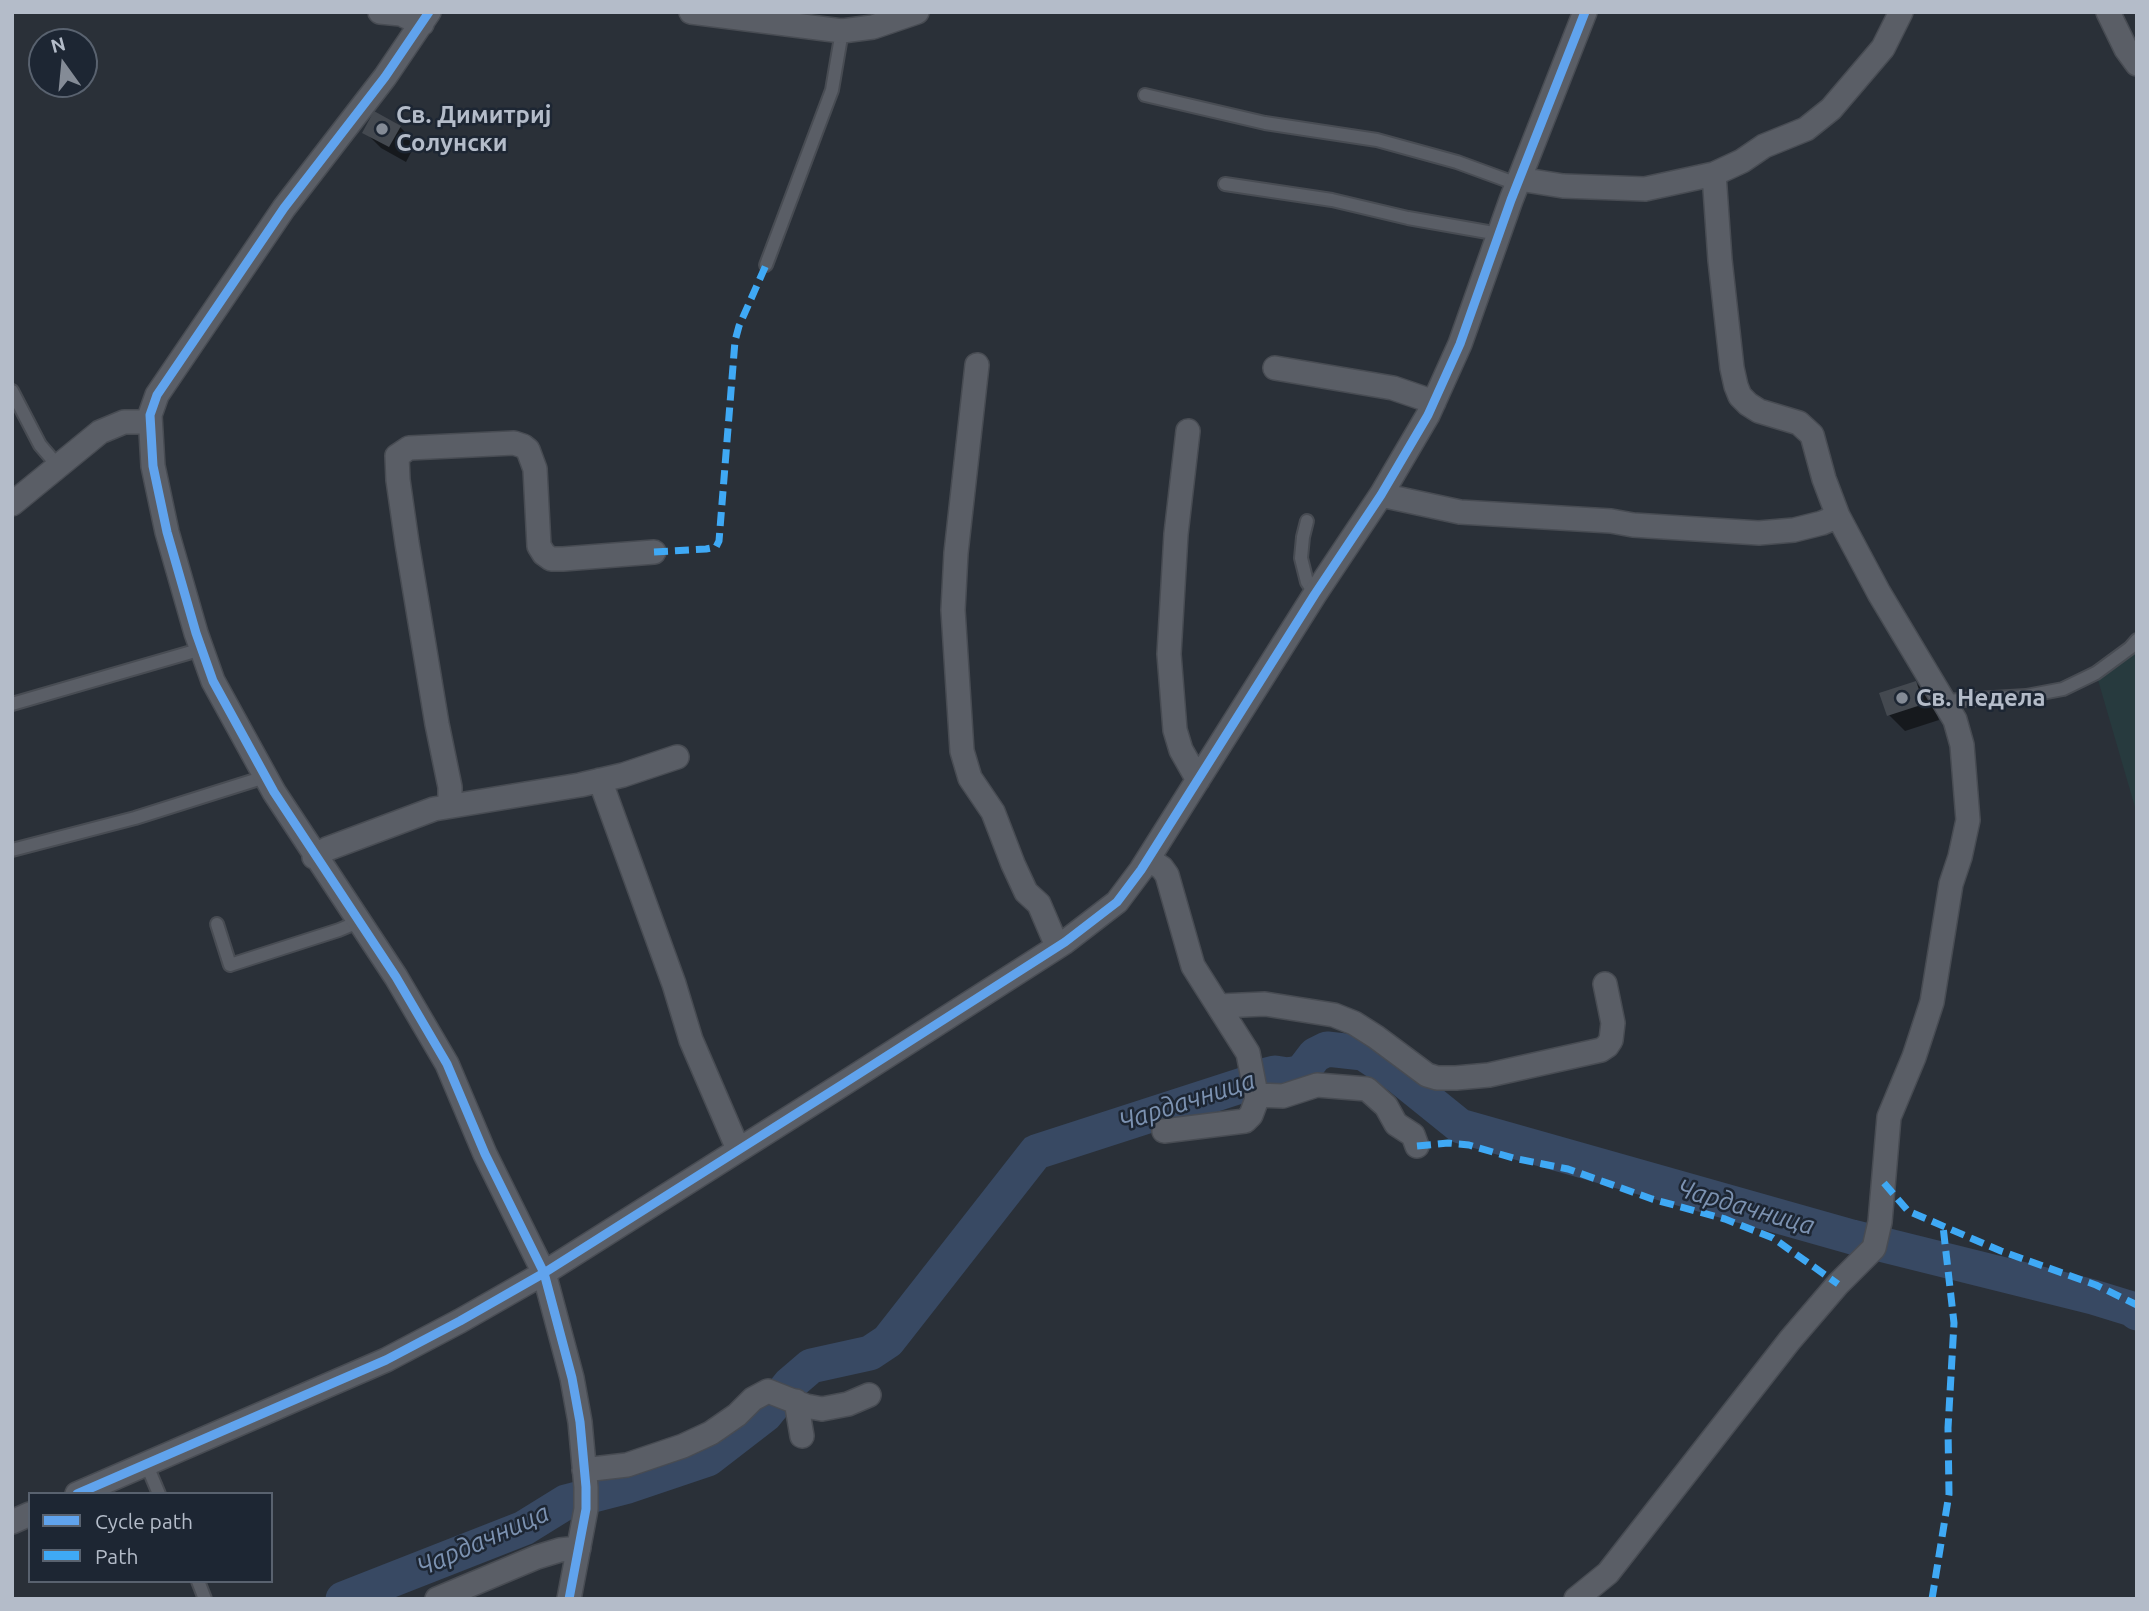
<!DOCTYPE html>
<meta charset="utf-8">
<style>
body{margin:0}
#map{position:relative;width:2149px;height:1611px;overflow:hidden;background:#2a3038;font-family:Ubuntu,sans-serif}
canvas{display:block}
.frame{position:absolute;inset:0;border:14px solid #b4bcc9;pointer-events:none}
.legend{position:absolute;left:28px;top:1492px;width:245px;height:91px;box-sizing:border-box;background:#1d2633;border:2px solid #59626f;margin:0;padding:9px 12px;list-style:none;font-size:21px;color:#b4bcc9}
.legend li{display:flex;align-items:center;gap:14px;height:35px}
.legend b{width:35px;border:2px solid #59626f}
.north{position:absolute;left:28px;top:28px;width:70px;height:70px;box-sizing:border-box;background:#1d2633;border:2px solid #59626f;border-radius:50%;rotate:345deg;font-size:19px;font-weight:700;line-height:28px;text-align:center;color:#b4bcc9}
.north::after{content:'';display:block;margin:auto;width:24px;height:32px;background:#848b96;clip-path:polygon(50% 0,100% 100%,50% 72%,0 100%)}
</style>
<div id="map">
<canvas width="2149" height="1611"></canvas>
<div class="frame"></div>
<ul class="legend">
<li><b style="height:9px;background:#60a3ed"></b>Cycle path</li>
<li><b style="height:9px;background:#3fa9f5"></b>Path</li>
</ul>
<div class="north">N</div>
</div>
<script>
const g = document.querySelector('canvas').getContext('2d');
g.lineJoin = 'round';
function fill(path, color) { g.fillStyle = color; g.fill(path, 'evenodd'); }
const toPath = rows => new Path2D(rows.map(r => 'M' + r).join(''));
function trace(path, color, width, dash) { g.strokeStyle = color; g.lineWidth = width; g.lineCap = dash ? 'butt' : 'round'; g.setLineDash(dash || []); g.stroke(path); }
function drawText(font, color, halo, rows, align = 'center') {
  g.font = font + ' Ubuntu,sans-serif'; g.lineWidth = 5; g.setLineDash([]); g.textBaseline = 'middle'; g.strokeStyle = halo; g.fillStyle = color; for (const [text, x, y, turn = 0] of rows) {
    g.save(); g.translate(x, y); g.rotate((+turn || 0) * Math.PI / 180); g.textAlign = isNaN(turn) ? turn : align; if (halo) g.strokeText(text, 0, 0); g.fillText(text, 0, 0); g.restore();
  }
}
const green = toPath([
 [2137,643,2137,814,2096,673]
]);
const shadow = toPath([
 [400,127,416,143,406,162,381,148,365,132],
 [1916,683,1932,699,1939,720,1905,731,1889,715]
]);
const river = toPath([
 [343,1599,524,1528,566,1502,628,1486,708,1459,765,1415,790,1384,811,1366,870,1353,888,1341,1036,1152,1243,1085,1263,1076,1275,1073,1288,1075,1302,1072,1315,1055,1327,1049,1363,1053,1398,1076,1460,1126,1852,1237,2093,1297,2132,1309,2137,1313]
]);
const building = toPath([
 [374,111,401,126,389,147,362,133],
 [1916,681,1924,704,1887,716,1879,693]
]);
const lane = toPath([
 [1145,95,1265,123,1377,140,1457,162,1517,184],
 [1225,184,1332,200,1408,218,1499,234],
 [766,265,832,90,842,31],
 [12,391,40,445,58,466],
 [1307,521,1303,537,1301,558,1307,582,1315,594],
 [1945,701,2026,696,2063,689,2096,673,2130,648,2137,640],
 [12,704,202,649],
 [12,850,135,818,265,777],
 [217,924,230,965,339,930,358,922],
 [146,1463,159,1494],
 [198,1581,205,1599]
]);
const street = toPath([
 [380,12,401,14,422,24],
 [429,12,385,77,284,208,157,395,150,415,153,466,167,532,196,633,213,681,274,792,396,977,447,1064,485,1154,544,1273,572,1378,580,1422,586,1487,586,1509,569,1599],
 [691,12,842,31,873,27,917,12],
 [2108,12,2126,49,2137,64],
 [1519,179,1563,186,1645,189,1714,174,1742,161,1764,146,1806,129,1831,109,1883,48,1901,12],
 [977,365,956,553,953,610,962,751,970,778,993,812,1013,864,1026,892,1039,904,1057,946],
 [1275,368,1393,388,1434,402],
 [1188,431,1176,534,1169,654,1175,730,1181,750,1198,780],
 [1381,495,1460,512,1611,521,1633,525,1759,533,1794,530,1822,523,1838,516],
 [12,504,100,432,124,422,150,422],
 [600,780,674,984,691,1040,738,1149],
 [450,805,450,787,437,724,407,543,398,480,397,456,409,448,514,443,523,446,528,450,535,469,539,546,544,554,551,559,563,559,654,552],
 [314,857,327,849,434,809,580,785,623,775,677,757],
 [1148,859,1162,868,1167,875,1193,966,1248,1053,1257,1099,1251,1115,1245,1121,1164,1131],
 [1220,1006,1265,1004,1334,1015,1354,1023,1376,1037,1427,1075,1437,1078,1456,1078,1489,1075,1601,1050,1607,1046,1611,1040,1613,1023,1605,984],
 [1257,1095,1283,1096,1317,1085,1367,1089,1386,1106,1396,1124,1413,1135,1417,1146],
 [796,1401,802,1436],
 [584,1470,627,1465,683,1446,711,1433,737,1415,753,1399,768,1391,806,1406,822,1409,848,1404,869,1395],
 [77,1494,386,1360,460,1321,544,1273,843,1084,1065,942,1117,902,1141,870,1315,594,1381,495,1428,415,1460,344,1511,200,1585,12],
 [12,1522,30,1514],
 [437,1599,537,1557,560,1550,579,1548],
 [1576,1599,1608,1573,1790,1340,1838,1284,1874,1248,1880,1222,1889,1117,1914,1057,1932,1002,1951,884,1960,857,1968,820,1962,745,1955,720,1879,593,1838,516,1824,479,1812,435,1799,423,1759,411,1748,404,1740,396,1736,386,1732,368,1720,260,1714,174]
]);
const quiet = toPath([
 [654,552,706,549,716,547,719,541,735,341,739,326,766,265],
 [1417,1146,1448,1143,1469,1145,1513,1158,1568,1169,1652,1199,1725,1219,1773,1238,1838,1284],
 [1884,1183,1908,1211,2001,1251,2096,1285,2137,1305],
 [1932,1599,1949,1494,1948,1428,1954,1323,1943,1226]
]);
const cycleway = toPath([
 [429,12,385,77,284,208,157,395,150,415,153,466,167,532,196,633,213,681,274,792,396,977,447,1064,485,1154,544,1273,572,1378,580,1422,586,1487,586,1509,569,1599],
 [77,1494,386,1360,460,1321,544,1273,843,1084,1065,942,1117,902,1141,870,1315,594,1381,495,1428,415,1460,344,1511,200,1585,12]
]);
const markers = [
 [382,129,7,"#848b96"],
 [1902,698,7,"#848b96"]
];
const poiNames = [
 ["Св. Димитриј",396,115],
 ["Солунски",396,143],
 ["Св. Недела",1916,698]
];
const waterNames = [
 ["Чардачница",1187,1101,-18],
 ["Чардачница",1746,1207,16],
 ["Чардачница",483,1540,-24]
];
fill(green, '#273a3e');
fill(shadow, '#0007');
trace(river, '#384963', 35);
fill(building, '#444950');
trace(lane, '#484c53', 16);
trace(street, '#484c53', 26);
trace(lane, '#5a5e66', 12);
trace(street, '#5a5e66', 23);
trace(quiet, '#3fa9f5', 7, [14, 7]);
trace(cycleway, '#60a3ed', 9);
for (const [x, y, r, color] of markers) { const dot = new Path2D(); dot.arc(x, y, r, 0, 2 * Math.PI); g.fillStyle = color; g.fill(dot); trace(dot, '#1d2633', 2.5); }
drawText('bold 24px', '#b4bcc9', '#1d2633', poiNames, 'left');
drawText('italic 26px', '#7c92b1', '#1d2633', waterNames);
</script>
